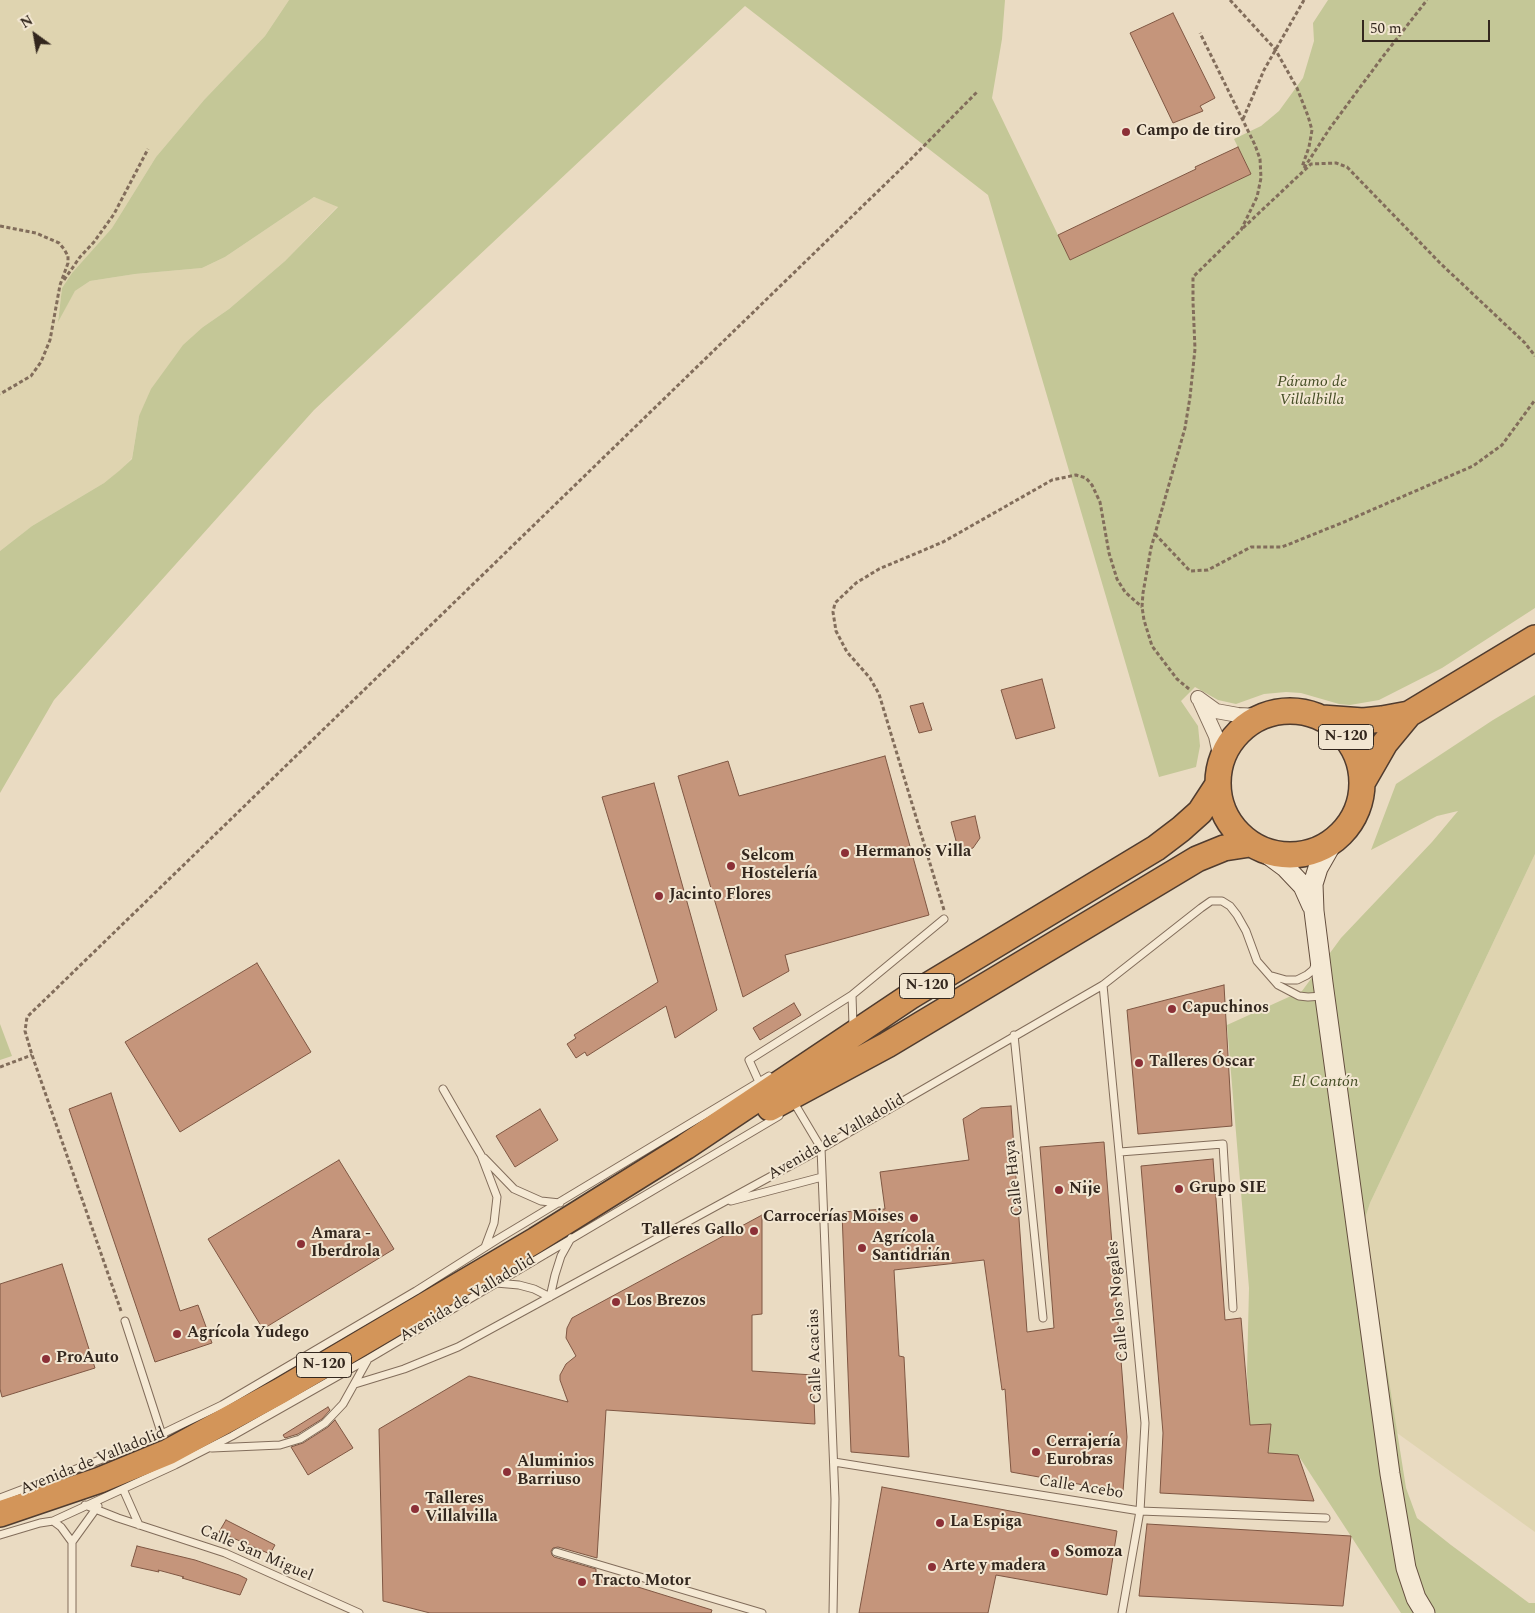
<!DOCTYPE html>
<meta charset="utf-8">
<style>
body{margin:0}
#map{position:relative;width:1535px;height:1613px;overflow:hidden;background:#eadbc2;font-family:Spectral,serif}
canvas{display:block}
.north{position:absolute;left:10px;top:10px;width:50px;height:50px;-webkit-text-stroke:4px #f2e6d1;paint-order:stroke;rotate:328deg;font-size:14px;font-weight:700;line-height:20px;text-align:center;color:#33271e}
.north::after{content:'';display:block;margin:auto;width:18px;height:22px;background:#33271e;clip-path:polygon(50% 0,100% 100%,50% 72%,0 100%)}
.scale{position:absolute;left:1362px;top:20px;width:128px;height:22px;box-sizing:border-box;border:2px solid #33271e;border-top:0;padding-left:6px;font-size:15px;line-height:18px;white-space:nowrap;color:#33271e;-webkit-text-stroke:4px #f2e6d1;paint-order:stroke}
</style>
<div id="map">
<canvas width="1535" height="1613"></canvas>
<div class="north">N</div>
<div class="scale">50 m</div>
</div>
<script>
const g = document.querySelector('canvas').getContext('2d');
g.lineJoin = 'round';
function fill(path, color) { g.fillStyle = color; g.fill(path, 'evenodd'); }
const toPath = rows => new Path2D(rows.map(r => 'M' + r).join(''));
function trace(path, color, width, dash) { g.strokeStyle = color; g.lineWidth = width; g.lineCap = dash ? 'butt' : 'round'; g.setLineDash(dash || []); g.stroke(path); }
function drawText(font, color, halo, rows, align = 'center') {
  g.font = font + ' Spectral,serif'; g.lineWidth = 4; g.setLineDash([]); g.textBaseline = 'middle'; g.strokeStyle = halo; g.fillStyle = color; for (const [text, x, y, turn = 0] of rows) {
    g.save(); g.translate(x, y); g.rotate((+turn || 0) * Math.PI / 180); g.textAlign = isNaN(turn) ? turn : align; if (halo) g.strokeText(text, 0, 0); g.fillText(text, 0, 0); g.restore();
  }
}
const farmland = toPath([
 [0,0,289,0,265,36,204,100,156,157,112,228,72,273,62,288,58,320,75,291,90,281,135,274,202,268,225,257,314,197,338,206,285,261,229,309,203,327,139,416,132,458,119,472,104,483,32,526,0,551],
 [1535,854,1535,1532,1397,1433,1364,1222,1370,1203]
]);
const green = toPath([
 [289,0,1005,0,1002,39,992,98,1070,260,1251,174,1234,139,1261,126,1279,111,1303,78,1314,41,1313,23,1328,0,1535,0,1535,608,1442,668,1379,700,1350,705,1339,704,1301,693,1286,692,1264,694,1236,704,1218,700,1195,687,1181,701,1198,726,1200,746,1196,767,1159,777,988,195,745,6,314,410,54,700,0,793,0,551,32,526,104,483,119,471,132,459,139,416,151,389,183,345,203,327,229,309,285,261,338,207,314,197,225,257,202,268,135,274,90,281,75,291,58,322,62,288,72,273,112,228,156,157,204,100,265,36],
 [1535,695,1535,854,1370,1203,1364,1222,1406,1488,1417,1518,1451,1545,1529,1603,1535,1603,1535,1613,1401,1613,1298,1455,1268,1453,1271,1424,1250,1425,1247,1373,1249,1288,1227,1025,1302,991,1341,938,1432,842,1458,811,1437,816,1371,850,1396,784,1493,720],
 [0,1024,12,1056,0,1060]
]);
const building = toPath([
 [1173,13,1215,98,1200,106,1203,111,1173,123,1130,33,1173,13],
 [1238,147,1251,174,1070,260,1058,235,1196,169,1195,167,1238,147],
 [1042,679,1055,728,1016,739,1001,690,1042,679],
 [923,703,932,730,919,733,910,706,923,703],
 [885,756,929,915,785,955,789,971,743,997,678,776,728,761,739,796,885,756],
 [654,783,717,1010,675,1038,666,1006,587,1056,585,1052,576,1058,567,1044,576,1038,574,1035,658,982,602,797,654,783],
 [975,816,980,838,973,848,959,852,951,822,975,816],
 [257,963,311,1052,180,1132,125,1042,257,963],
 [1224,985,1232,1126,1138,1134,1127,1010,1224,985],
 [794,1003,801,1015,760,1040,753,1028,794,1003],
 [111,1093,180,1311,198,1305,212,1343,155,1362,69,1109,111,1093],
 [1011,1106,1027,1332,1054,1328,1040,1147,1104,1142,1127,1437,1123,1492,1011,1472,1005,1389,1002,1390,984,1260,894,1270,899,1356,904,1357,909,1457,851,1452,842,1212,885,1209,880,1172,969,1160,963,1119,981,1108,1011,1106],
 [540,1109,558,1140,515,1167,496,1136,540,1109],
 [1213,1159,1225,1320,1241,1318,1250,1425,1271,1424,1268,1453,1298,1455,1314,1501,1160,1493,1163,1433,1141,1166,1213,1159],
 [339,1160,394,1249,263,1329,208,1239,339,1160],
 [762,1215,762,1314,752,1315,752,1371,813,1375,815,1424,606,1410,597,1558,558,1547,553,1548,551,1551,552,1555,554,1557,596,1569,596,1574,712,1610,711,1613,430,1613,383,1601,379,1429,469,1376,568,1402,560,1380,560,1375,566,1364,576,1356,566,1338,567,1328,572,1318,762,1215],
 [62,1264,95,1368,2,1397,0,1389,0,1284,62,1264],
 [328,1407,330,1410,322,1419,298,1434,285,1438,283,1435,328,1407],
 [335,1420,353,1448,308,1475,291,1447,303,1443,328,1427,335,1420],
 [882,1487,1117,1531,1107,1595,996,1575,988,1613,859,1613,882,1487],
 [226,1520,275,1545,270,1554,219,1532,226,1520],
 [1147,1524,1351,1536,1343,1606,1139,1596,1147,1524],
 [137,1546,195,1560,239,1575,247,1579,240,1595,182,1578,184,1577,158,1570,159,1572,131,1566,137,1546]
]);
const path = toPath([
 [1230,0,1275,49,1297,88,1308,116,1312,130,1309,147,1302,167],
 [1243,119,1264,70,1304,0],
 [1304,168,1330,128,1381,59,1427,0],
 [0,226,36,233,59,243,64,249,68,256,68,263,60,285,50,340,41,362,31,376,0,394],
 [1243,228,1311,164,1336,163,1347,167,1440,263,1525,343,1535,356],
 [64,280,80,257,94,242,114,214,148,149],
 [1155,534,1190,571,1208,570,1251,547,1282,547,1344,522,1473,466,1502,445,1535,400],
 [1189,689,1177,679,1152,646,1144,620,1142,607,1143,593,1151,548,1185,428,1190,397,1195,349,1193,302,1193,277,1241,230,1257,197,1261,178,1260,159,1255,145,1200,33],
 [944,910,879,694,870,678,847,652,836,631,833,612,835,603,856,583,879,569,943,542,1052,480,1076,475,1086,478,1092,485,1100,502,1109,553,1117,579,1125,592,1142,607],
 [0,1067,32,1055],
 [121,1311,32,1055,25,1031,27,1017,906,164,977,92]
]);
const lane = toPath([
 [1272,976,1286,980,1297,980,1307,975,1313,970,1316,963],
 [1103,985,1145,1423,1140,1511,1122,1613],
 [853,1026,852,995,944,919],
 [1014,1035,1043,1318],
 [759,1082,749,1060,852,995],
 [443,1089,481,1155,497,1197,494,1223,485,1247],
 [796,1106,821,1148,835,1499,833,1613],
 [1120,1152,1223,1144,1233,1308],
 [484,1158,514,1189,541,1201,560,1203],
 [731,1201,822,1177],
 [496,1283,519,1285,534,1289,550,1297,555,1275,561,1256,571,1238],
 [125,1321,162,1435],
 [355,1384,404,1369,458,1347,810,1155,1103,985,1201,908,1211,901,1222,901,1230,906,1237,915,1246,931,1257,961,1278,985,1299,996,1308,997,1323,996],
 [212,1448,280,1445,300,1439,325,1423,343,1404,367,1361],
 [834,1462,1140,1511,1326,1518],
 [123,1489,139,1525],
 [0,1498,139,1445,222,1405,416,1291,498,1239,769,1076],
 [85,1505,118,1518,225,1553,359,1613],
 [53,1521,61,1527,72,1542],
 [0,1535,40,1523,53,1521,175,1465,232,1436,368,1359,779,1116],
 [72,1542,98,1506],
 [556,1552,762,1613],
 [72,1613,72,1542]
]);
const street = toPath([
 [1198,698,1216,711,1238,715,1261,716],
 [1200,701,1216,736,1221,759]
]);
const secondary = toPath([
 [1334,840,1318,868,1313,884,1314,911,1323,983,1390,1474,1406,1568,1416,1598,1425,1613],
 [1262,850,1285,867,1303,886,1312,906]
]);
const highway = toPath([
 '1218 783a72 72 0 1 1 144 0a72 72 0 1 1-144 0Z',
 [1322,718,1363,721,1382,719,1409,714],
 [1362,783,1385,743,1409,714,1535,638],
 [770,1108,887,1045,1197,859,1224,848,1250,844],
 [0,1514,100,1480,168,1452,280,1391,536,1240,685,1147,909,997,1156,848,1181,829,1200,812,1217,786]
]);
const markers = [
 [1126,132,5,"#8c3037"],
 [845,853,5,"#8c3037"],
 [731,866,5,"#8c3037"],
 [659,896,5,"#8c3037"],
 [1172,1009,5,"#8c3037"],
 [1139,1063,5,"#8c3037"],
 [1179,1189,5,"#8c3037"],
 [1059,1190,5,"#8c3037"],
 [914,1218,5,"#8c3037"],
 [754,1231,5,"#8c3037"],
 [301,1244,5,"#8c3037"],
 [862,1248,5,"#8c3037"],
 [616,1302,5,"#8c3037"],
 [177,1334,5,"#8c3037"],
 [46,1359,5,"#8c3037"],
 [1036,1452,5,"#8c3037"],
 [507,1472,5,"#8c3037"],
 [415,1509,5,"#8c3037"],
 [940,1523,5,"#8c3037"],
 [1055,1553,5,"#8c3037"],
 [932,1567,5,"#8c3037"],
 [582,1582,5,"#8c3037"]
];
const shields = [
 [1346,737,55],
 [927,986,55],
 [324,1365,55]
];
const shieldNames = [
 ["N-120",1346,737],
 ["N-120",927,986],
 ["N-120",324,1365]
];
const poiNames = [
 ["Campo de tiro",1136,132],
 ["Hermanos Villa",855,853],
 ["Selcom",741,857],
 ["Hostelería",741,875],
 ["Jacinto Flores",669,896],
 ["Capuchinos",1182,1009],
 ["Talleres Óscar",1149,1063],
 ["Grupo SIE",1189,1189],
 ["Nije",1069,1190],
 ["Carrocerías Moises",904,1218,"right"],
 ["Talleres Gallo",744,1231,"right"],
 ["Amara -",311,1235],
 ["Iberdrola",311,1253],
 ["Agrícola",872,1239],
 ["Santidrián",872,1257],
 ["Los Brezos",626,1302],
 ["Agrícola Yudego",187,1334],
 ["ProAuto",56,1359],
 ["Cerrajería",1046,1443],
 ["Eurobras",1046,1461],
 ["Aluminios",517,1463],
 ["Barriuso",517,1481],
 ["Talleres",425,1500],
 ["Villalvilla",425,1518],
 ["La Espiga",950,1523],
 ["Somoza",1065,1553],
 ["Arte y madera",942,1567],
 ["Tracto Motor",592,1582]
];
const parkNames = [
 ["Páramo de",1312,383],
 ["Villalbilla",1312,401],
 ["El Cantón",1325,1083]
];
const streetNames = [
 ["Avenida de Valladolid",837,1138,-30],
 ["Calle Haya",1015,1178,-96],
 ["Avenida de Valladolid",468,1299,-31],
 ["Calle los Nogales",1119,1301,-95],
 ["Calle Acacias",816,1356,-92],
 ["Avenida de Valladolid",93,1462,-22],
 ["Calle Acebo",1081,1488,9],
 ["Calle San Miguel",256,1554,23]
];
fill(farmland, '#dfd4b0');
fill(green, '#c4c797');
fill(building, '#c5957b');
trace(building, '#7f5743', 1);
trace(lane, '#826d5b', 9);
trace(street, '#826d5b', 16);
trace(secondary, '#644e3e', 21);
trace(highway, '#503c2f', 28);
trace(path, '#826d5b', 3, [4, 2.5]);
trace(lane, '#f5e9d4', 7);
trace(street, '#f5e9d4', 14);
trace(secondary, '#f5e9d4', 19);
trace(highway, '#d39559', 25);
for (const [x, y, r, color] of markers) { const dot = new Path2D(); dot.arc(x, y, r, 0, 2 * Math.PI); g.fillStyle = color; g.fill(dot); trace(dot, '#f2e6d1', 2); }
for (const [x, y, w] of shields) { const box = new Path2D(); box.roundRect(x - w / 2, y - 12.5, w, 25, 4); g.fillStyle = '#f2e6d1'; g.fill(box); trace(box, '#33271e', 1); }
drawText('bold 15px', '#33271e', null, shieldNames);
drawText('bold 16px', '#33271e', '#f2e6d1', poiNames, 'left');
drawText('italic 16px', '#464e26', '#f2e6d1', parkNames);
drawText('16px', '#33271e', '#f2e6d1', streetNames);
</script>
